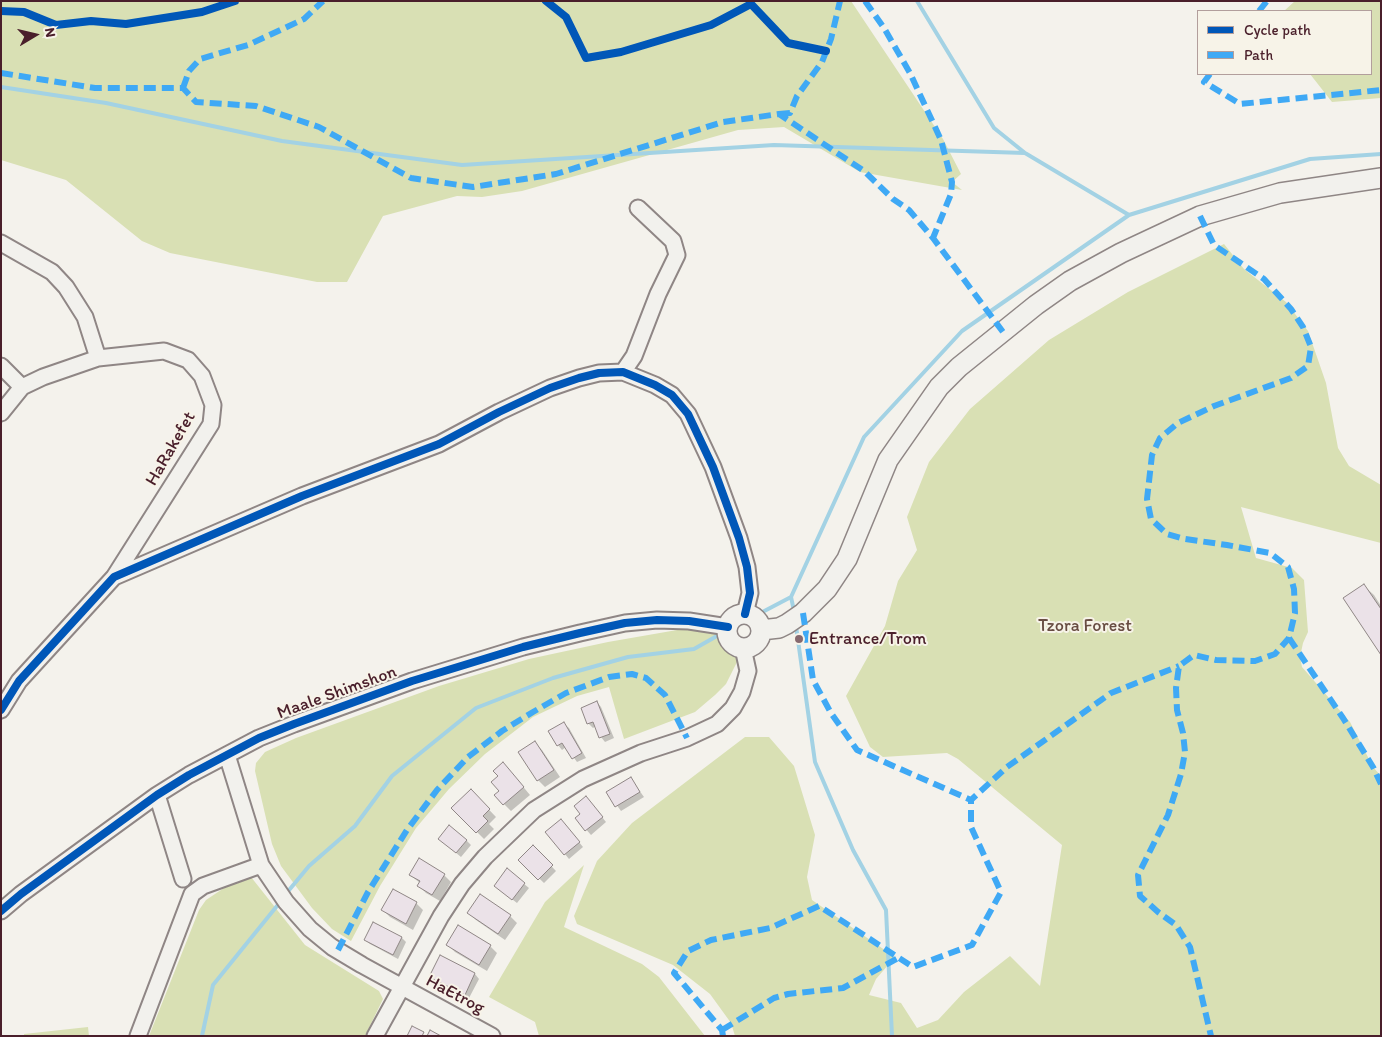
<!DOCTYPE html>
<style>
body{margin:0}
#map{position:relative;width:1382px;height:1037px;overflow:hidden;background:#f4f2ec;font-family:Itim,sans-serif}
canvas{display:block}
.frame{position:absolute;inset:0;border:2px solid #4a1f2b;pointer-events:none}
.legend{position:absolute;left:1197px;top:10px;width:175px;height:65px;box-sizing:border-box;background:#f7f3e8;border:1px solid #b29e9c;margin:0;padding:6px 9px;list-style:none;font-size:15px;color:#4a1f2b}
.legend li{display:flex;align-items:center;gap:10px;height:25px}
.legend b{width:25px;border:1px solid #b29e9c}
.north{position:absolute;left:10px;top:10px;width:50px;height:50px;-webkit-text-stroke:4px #f7f3e8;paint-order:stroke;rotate:81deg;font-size:14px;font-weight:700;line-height:20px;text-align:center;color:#4a1f2b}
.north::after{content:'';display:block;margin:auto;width:18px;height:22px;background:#4a1f2b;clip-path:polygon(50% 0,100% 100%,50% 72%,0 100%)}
</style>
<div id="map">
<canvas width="1382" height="1037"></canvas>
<div class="frame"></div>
<ul class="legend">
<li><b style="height:6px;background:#0057b8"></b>Cycle path</li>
<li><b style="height:6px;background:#3fa9f5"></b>Path</li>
</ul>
<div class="north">N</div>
</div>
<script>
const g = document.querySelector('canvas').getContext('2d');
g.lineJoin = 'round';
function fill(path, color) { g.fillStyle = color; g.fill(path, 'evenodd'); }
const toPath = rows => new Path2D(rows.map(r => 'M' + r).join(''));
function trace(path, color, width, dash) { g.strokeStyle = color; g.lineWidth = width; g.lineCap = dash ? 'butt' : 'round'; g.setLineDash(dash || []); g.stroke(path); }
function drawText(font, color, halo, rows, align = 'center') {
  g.font = font + ' Itim,sans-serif'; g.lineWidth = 4; g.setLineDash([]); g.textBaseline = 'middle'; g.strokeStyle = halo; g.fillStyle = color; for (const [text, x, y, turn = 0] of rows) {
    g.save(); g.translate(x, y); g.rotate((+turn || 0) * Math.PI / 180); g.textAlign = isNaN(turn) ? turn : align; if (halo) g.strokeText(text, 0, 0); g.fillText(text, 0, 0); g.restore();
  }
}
const green = toPath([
 [1,1,851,1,943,139,961,174,952,182,962,190,860,172,784,127,738,130,522,191,482,197,457,196,383,216,347,282,317,282,170,253,142,241,66,180,1,160],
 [1295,1,1381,1,1381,98,1332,102,1310,74,1371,74,1371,11,1284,11],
 [1224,244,1244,269,1286,302,1308,331,1326,383,1338,448,1349,466,1381,485,1381,543,1241,507,1256,558,1292,568,1304,580,1308,632,1303,643,1300,657,1302,667,1350,722,1373,767,1381,776,1381,1036,735,1036,731,1023,710,994,673,965,577,924,574,916,597,861,632,823,745,737,769,737,794,766,815,835,807,877,812,900,895,957,876,979,869,995,901,1003,917,1028,938,1020,964,992,1010,956,1040,986,1062,845,958,759,947,753,883,757,870,747,846,696,885,626,898,581,917,550,907,517,929,462,970,409,1049,340,1128,292],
 [677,630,715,630,739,658,726,684,715,695,695,712,624,739,609,687,577,696,533,717,485,754,449,789,416,828,380,886,351,941,332,929,312,908,281,866,272,844,255,771,256,763,265,752,296,738,439,686,529,659,608,642],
 [584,865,564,927,642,964,659,977,705,1036,539,1036,535,1022,489,997,545,902],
 [251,877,305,945,379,991,383,999,365,1036,149,1036,199,910,206,900,239,878],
 [88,1027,89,1036,24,1036,24,1034]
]);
const shadow = toPath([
 [1364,586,1374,595,1381,606,1381,653],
 [597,702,601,707,614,738,605,742,601,737,596,726,593,728,588,723],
 [564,724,569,728,586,758,577,762,566,747,562,750,558,745],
 [535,743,542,750,560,777,545,787,538,780],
 [510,771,530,795,511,811,504,804,500,791],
 [631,779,644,797,621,811,608,793],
 [471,791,496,817,489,824,494,829,484,839,453,808],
 [590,802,606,822,591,835,577,819],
 [565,825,583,847,569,859,547,832],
 [466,840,471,845,461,857,444,843],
 [533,847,556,871,544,883,520,860],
 [507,870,529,888,517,903,500,890],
 [410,875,444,875,451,882,440,901,426,893,419,886,420,883],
 [416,903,423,910,413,930,390,917,383,910],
 [469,913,510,916,517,923,505,940,476,920],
 [374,923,402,938,406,942,398,959,370,944,365,940],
 [448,945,490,946,497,953,487,971,455,952],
 [441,957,475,974,479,979,469,998,435,981,431,977]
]);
const stream = toPath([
 [917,1,994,128,1025,153,1129,215],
 [1,87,106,103,282,141,462,165,774,145,1025,153],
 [791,597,794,611],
 [796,626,815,762,853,850,886,910,892,1036],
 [732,628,791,597,864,437,962,331,1129,215,1310,159,1381,154],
 [285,895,309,866,355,826,392,776,476,708,553,678,628,657,694,649,724,632],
 [202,1036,213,985,281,901]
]);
const building = toPath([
 [1364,584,1381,609,1381,655,1343,598,1364,584],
 [597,701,610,734,599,738,593,722,587,724,581,708,597,701],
 [564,722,582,753,572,759,562,743,557,746,548,731,564,722],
 [535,741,554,770,537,781,518,752,535,741],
 [503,762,524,787,503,805,494,795,499,791,491,782,498,776,493,771,503,762],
 [631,777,640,792,615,807,606,792,631,777],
 [471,789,490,809,483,816,488,821,476,833,451,808,471,789],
 [586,796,603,817,585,831,575,818,580,814,574,806,586,796],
 [561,819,580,842,564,855,545,832,561,819],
 [449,825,467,840,456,853,438,839,449,825],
 [533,845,553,865,538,880,518,860,533,845],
 [419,858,445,874,432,895,417,886,420,881,409,875,419,858],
 [507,868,525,883,512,900,494,886,507,868],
 [393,889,417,902,406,924,381,910,393,889],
 [480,894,511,915,498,934,467,913,480,894],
 [373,922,402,937,393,955,364,940,373,922],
 [458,925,491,945,479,965,446,945,458,925],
 [440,955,475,973,465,995,429,977,440,955],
 [412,1026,424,1032,422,1036,407,1036,412,1026],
 [430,1030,441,1036,427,1036,430,1030]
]);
const minor = toPath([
 [1,243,52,272,66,287,85,317,98,358],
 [1,366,22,387],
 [623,372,634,356,658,294,677,255,673,241,638,208],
 [1,413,22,387,43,377,98,358,164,351,188,360,202,376,213,405,211,424,114,577],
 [1,710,19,681,114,577,302,496,439,444,499,412,550,388,579,378,599,373,623,372,655,385,672,395,688,414,713,467,739,538,747,567,750,593,745,614],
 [227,755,261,865,286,902,310,929,332,947,362,965,492,1036],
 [157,795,183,879],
 [1,911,21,894,157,795,189,775,259,738,294,724,412,681,523,647,580,633,625,623,657,620,689,621,728,627],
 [138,1036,192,894,203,886,261,865],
 [375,1036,441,916,462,884,485,857,534,810,583,779,641,753,687,738,717,724,733,708,742,692,748,671,743,648]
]);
const major = toPath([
 '727 631a17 17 0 1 1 34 0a17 17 0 1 1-34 0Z',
 [761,630,779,628,787,624,803,613,827,589,847,559,888,460,939,387,959,367,1036,305,1070,281,1121,253,1200,216,1280,193,1381,178]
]);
const quiet = toPath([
 [865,1,884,28,910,73,941,140,952,182,951,194,933,238],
 [1259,11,1267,1],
 [1,73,95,88,183,88,196,102,256,106,319,127,411,178,473,187,556,174,723,122,779,114,864,171,893,199,909,210,933,238,1003,332],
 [1210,74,1204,82,1240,104,1381,90],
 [183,88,189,71,200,59,248,45,304,19,323,1],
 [779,114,790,113,797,96,822,62,831,39,840,1],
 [1200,216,1214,245,1264,279,1291,309,1303,327,1311,347,1308,366,1291,378,1214,406,1178,423,1160,438,1152,455,1147,499,1151,519,1167,534,1185,539,1227,545,1270,553,1288,567,1294,589,1295,613,1289,638,1275,654,1255,661,1216,660,1194,655,1179,666,1176,688,1177,710,1183,733,1185,752,1181,774,1168,815,1138,875,1140,896,1158,912,1176,925,1190,947,1211,1036],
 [803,613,813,680,831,713,857,750,971,800,1007,767,1111,693,1179,666],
 [1289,638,1343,718,1373,767,1381,784],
 [338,950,368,892,407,830,437,790,468,757,502,731,533,712,566,693,609,677,632,674,646,678,665,695,687,738],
 [722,1030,774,998,788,994,843,988,898,958],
 [723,1036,722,1030,674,973,688,951,711,940,770,928,819,906,913,967,972,945,1001,892,971,827,971,800]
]);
const cycleway = toPath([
 [546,1,566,17,586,58,621,52,711,25,751,4,788,43,826,51],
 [1,11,24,12,56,25,91,21,126,24,202,12,235,1],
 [1,710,19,681,114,577,302,496,439,444,499,412,550,388,579,378,599,373,623,372,655,385,672,395,688,414,713,467,739,538,747,567,750,593,745,614],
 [1,911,21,894,157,795,189,775,259,738,294,724,412,681,523,647,580,633,625,623,657,620,689,621,728,627]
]);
const markers = [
 [799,639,5,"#86696f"]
];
const streetNames = [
 ["HaRakefet",171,449,-60],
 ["Maale Shimshon",337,693,-20],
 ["HaEtrog",455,995,28]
];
const parkNames = [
 ["Tzora Forest",1085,626]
];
const poiNames = [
 ["Entrance/Trom",809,639]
];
fill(green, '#d9e0b4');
fill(shadow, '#0003');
trace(stream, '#a3d2e4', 4);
fill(building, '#ebe2e8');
trace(building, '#8f8685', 1);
trace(minor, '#8f8685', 19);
trace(major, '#8f8685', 22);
trace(minor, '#f2f1ed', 15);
trace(major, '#f2f1ed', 19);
trace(quiet, '#3fa9f5', 6, [12, 6]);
trace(cycleway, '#0057b8', 8);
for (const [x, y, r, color] of markers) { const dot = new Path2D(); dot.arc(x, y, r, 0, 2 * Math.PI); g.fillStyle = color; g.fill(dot); trace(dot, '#f7f3e8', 2); }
drawText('18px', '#4a1f2b', '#f7f3e8', streetNames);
drawText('18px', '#684c42', '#f7f3e8', parkNames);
drawText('18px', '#4a1f2b', '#f7f3e8', poiNames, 'left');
</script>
